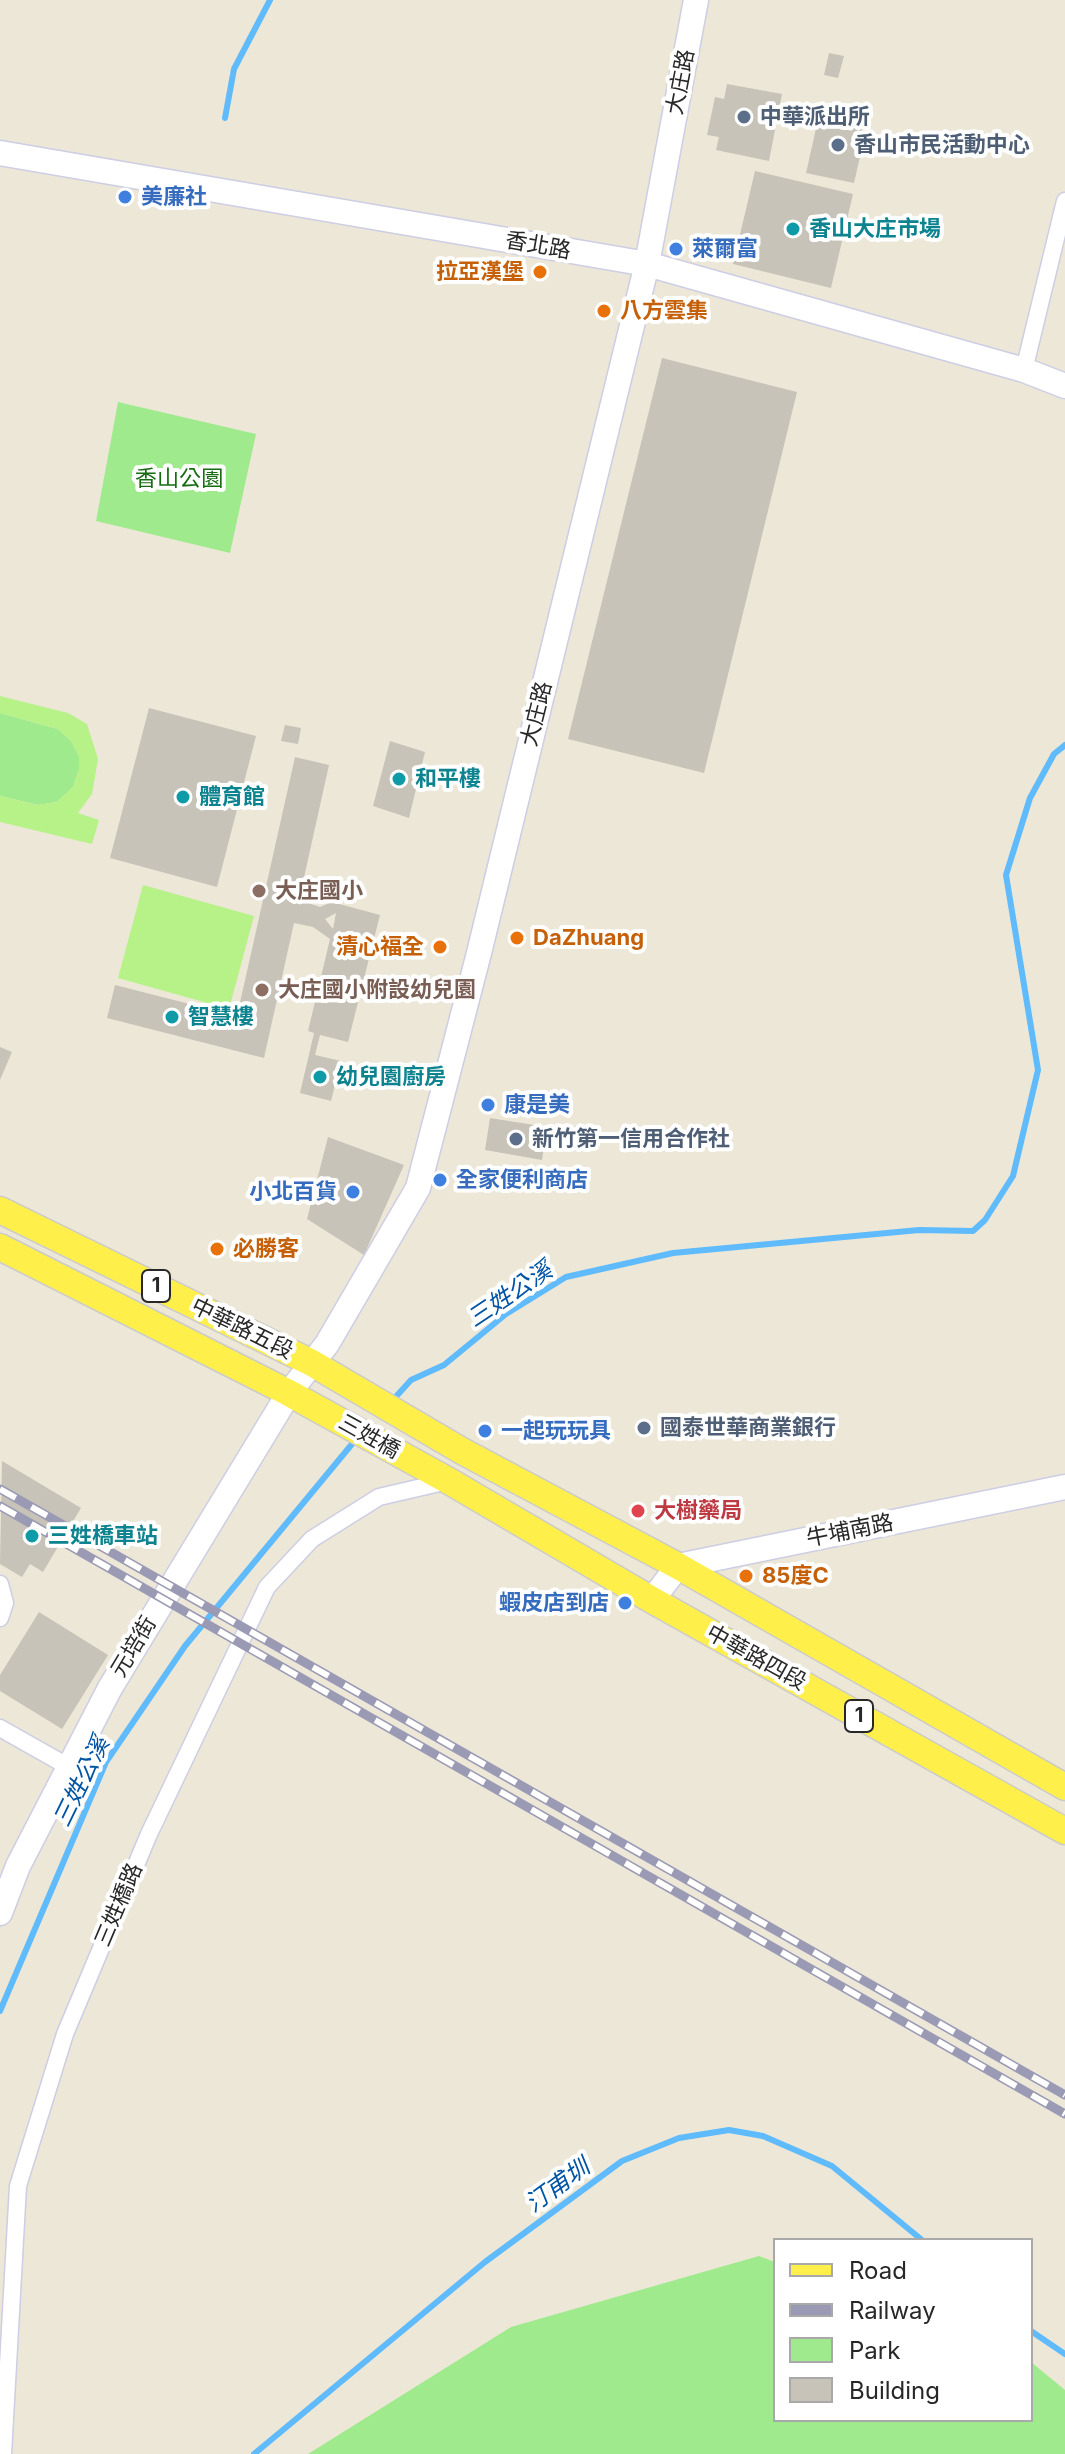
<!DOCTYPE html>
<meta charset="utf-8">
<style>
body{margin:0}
#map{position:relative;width:1065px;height:2454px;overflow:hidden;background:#ede7d8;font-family:Inter,sans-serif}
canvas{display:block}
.legend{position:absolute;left:773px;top:2238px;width:260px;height:184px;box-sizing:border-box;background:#fff;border:2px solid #a9a9a9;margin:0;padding:10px 14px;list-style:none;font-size:24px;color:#282828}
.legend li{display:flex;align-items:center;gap:16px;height:40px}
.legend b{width:40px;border:2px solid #a9a9a9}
</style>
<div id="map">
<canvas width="1065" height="2454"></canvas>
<ul class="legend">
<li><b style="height:10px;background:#ffef4b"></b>Road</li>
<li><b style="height:10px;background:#9a9ab5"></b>Railway</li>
<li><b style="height:22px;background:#a0ea8e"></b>Park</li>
<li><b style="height:22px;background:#c7c3b8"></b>Building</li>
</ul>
</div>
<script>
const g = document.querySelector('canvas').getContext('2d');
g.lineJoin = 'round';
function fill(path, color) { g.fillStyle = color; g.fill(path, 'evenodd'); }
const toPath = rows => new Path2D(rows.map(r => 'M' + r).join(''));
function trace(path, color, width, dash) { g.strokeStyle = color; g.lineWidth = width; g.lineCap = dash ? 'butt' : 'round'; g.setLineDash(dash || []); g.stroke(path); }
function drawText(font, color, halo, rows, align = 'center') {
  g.font = font + ' Inter,"Noto Sans TC",sans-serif'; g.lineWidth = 8; g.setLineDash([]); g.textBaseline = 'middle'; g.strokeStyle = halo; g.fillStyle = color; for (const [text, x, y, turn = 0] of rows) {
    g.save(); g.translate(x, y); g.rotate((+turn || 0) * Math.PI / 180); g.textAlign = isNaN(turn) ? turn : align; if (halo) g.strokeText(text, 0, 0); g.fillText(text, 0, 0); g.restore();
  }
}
const green = toPath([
 [118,402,256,434,230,553,96,521],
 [0,713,58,729,71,741,79,756,79,769,73,787,57,802,38,805,0,796],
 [759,2256,775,2262,775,2420,1031,2420,1031,2362,1065,2390,1065,2454,308,2454,511,2327]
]);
const pitch = toPath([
 [0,696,68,713,87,724,98,759,92,794,78,813,99,820,92,844,0,822,0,796,37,805,57,802,73,787,79,769,79,756,71,741,58,729,0,713],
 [143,885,254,916,229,1009,118,978]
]);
const stream = toPath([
 [225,118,234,69,270,0],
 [392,1401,411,1380,444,1365,506,1314,566,1277,673,1253,919,1230,973,1231,985,1220,1013,1176,1038,1070,1006,875,1030,798,1054,754,1065,745],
 [0,2011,106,1762,185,1646,357,1438],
 [1031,2331,1065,2354],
 [254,2454,485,2262,622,2161,679,2138,729,2130,763,2136,832,2166,922,2240]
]);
const building = toPath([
 [829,53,844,56,838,78,824,75],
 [727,84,782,94,769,161,716,150,719,137,707,135,715,97,724,99],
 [821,106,869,117,854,183,806,173],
 [755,171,853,194,831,288,733,264],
 [662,358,797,392,704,773,568,739],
 [149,708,256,736,217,887,110,858],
 [285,725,301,728,298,744,281,741],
 [390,741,425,752,409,818,373,806],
 [295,757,329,765,299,900,320,907,332,902,380,915,348,1042,320,1035,315,1055,341,1061,331,1101,300,1093,314,1033,308,1031,330,939,313,927,294,923,264,1058,107,1018,115,985,237,1016],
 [336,913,333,929,325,919],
 [0,1047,12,1052,0,1080],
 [490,1118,547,1127,542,1160,485,1150],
 [328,1137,404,1165,364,1255,307,1219],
 [2,1461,81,1508,43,1572,30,1564,22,1577,0,1564],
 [39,1612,108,1655,62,1729,0,1691,0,1675]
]);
const street = toPath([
 [1024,370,1065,201],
 [0,1584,5,1603,0,1618],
 [0,1728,69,1767],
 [3,2454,18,2186,65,2034,149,1834,267,1587,312,1539,379,1497,448,1481]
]);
const secondary = toPath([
 [0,153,647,264,1024,370,1065,386],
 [652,1600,678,1566,1065,1487],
 [0,1913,18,1866,110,1688,289,1393,327,1344,418,1188,479,953,647,264,696,0]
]);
const primary = toPath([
 [0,1210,312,1363,462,1451,678,1566,1065,1787],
 [0,1247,289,1393,449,1481,652,1600,1065,1831]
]);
const rail = toPath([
 [0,1489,1065,2095],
 [0,1506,1065,2114]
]);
const markers = [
 [744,117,8,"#5c6f8a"],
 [838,145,8,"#5c6f8a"],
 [125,197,8,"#3f7fe0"],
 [793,229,8,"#0f9aa8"],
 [676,249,8,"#3f7fe0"],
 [540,272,8,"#e8710a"],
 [604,311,8,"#e8710a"],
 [399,779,8,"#0f9aa8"],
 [183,797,8,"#0f9aa8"],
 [259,891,8,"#8d6e63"],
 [517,938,8,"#e8710a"],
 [440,947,8,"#e8710a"],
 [262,990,8,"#8d6e63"],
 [172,1017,8,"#0f9aa8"],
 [320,1077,8,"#0f9aa8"],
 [488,1105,8,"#3f7fe0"],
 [516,1139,8,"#5c6f8a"],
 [440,1180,8,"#3f7fe0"],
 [353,1192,8,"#3f7fe0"],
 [217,1249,8,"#e8710a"],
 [644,1428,8,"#5c6f8a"],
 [485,1431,8,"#3f7fe0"],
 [638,1511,8,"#e0444e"],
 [32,1536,8,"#0f9aa8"],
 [746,1576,8,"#e8710a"],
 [625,1603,8,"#3f7fe0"]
];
const shields = [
 [156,1286,28],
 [859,1716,28]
];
const shieldNames = [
 ["1",156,1286],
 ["1",859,1716]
];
const streetNames = [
 ["大庄路",681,82,-79],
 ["香北路",538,246,10],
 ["大庄路",537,714,-76],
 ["中華路五段",242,1329,26],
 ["三姓橋",369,1437,29],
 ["牛埔南路",850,1531,-11],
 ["元培街",134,1647,-59],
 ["中華路四段",756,1658,29],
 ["三姓橋路",119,1905,-67]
];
const serviceNames = [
 ["中華派出所",760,117],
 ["香山市民活動中心",854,145],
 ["新竹第一信用合作社",532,1139],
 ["國泰世華商業銀行",660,1428]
];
const shopNames = [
 ["美廉社",141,197],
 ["萊爾富",692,249],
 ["康是美",504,1105],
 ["全家便利商店",456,1180],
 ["小北百貨",337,1192,"right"],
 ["一起玩玩具",501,1431],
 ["蝦皮店到店",609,1603,"right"]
];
const cultureNames = [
 ["香山大庄市場",809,229],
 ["和平樓",415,779],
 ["體育館",199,797],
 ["智慧樓",188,1017],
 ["幼兒園廚房",336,1077],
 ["三姓橋車站",48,1536]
];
const foodNames = [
 ["拉亞漢堡",524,272,"right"],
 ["八方雲集",620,311],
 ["DaZhuang",533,938],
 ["清心福全",424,947,"right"],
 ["必勝客",233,1249],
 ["85度C",762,1576]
];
const parkNames = [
 ["香山公園",179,479]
];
const educationNames = [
 ["大庄國小",275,891],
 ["大庄國小附設幼兒園",278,990]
];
const healthNames = [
 ["大樹藥局",654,1511]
];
const waterNames = [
 ["三姓公溪",510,1295,-34],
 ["三姓公溪",82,1782,-64],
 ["汀甫圳",558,2186,-36]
];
fill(green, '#a0ea8e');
fill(pitch, '#b6f288');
trace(stream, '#5fbbfb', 6);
fill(building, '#c7c3b8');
trace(street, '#cdcee3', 19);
trace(secondary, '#cdcee3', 27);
trace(primary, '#cbcbcb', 29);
trace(street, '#fff', 16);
trace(secondary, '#fff', 24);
trace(primary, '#ffef4b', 26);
trace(rail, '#9a9ab5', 9);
trace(rail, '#fff', 6, [18]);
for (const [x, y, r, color] of markers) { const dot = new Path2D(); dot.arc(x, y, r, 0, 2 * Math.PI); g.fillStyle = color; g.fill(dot); trace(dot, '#fff', 3); }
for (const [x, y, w] of shields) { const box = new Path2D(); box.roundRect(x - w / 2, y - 16, w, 32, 6); g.fillStyle = '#fff'; g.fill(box); trace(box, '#282828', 2); }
drawText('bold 20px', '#282828', null, shieldNames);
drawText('22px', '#282828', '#fff', streetNames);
drawText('bold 22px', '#4e5e75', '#fff', serviceNames, 'left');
drawText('bold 22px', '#366cbe', '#fff', shopNames, 'left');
drawText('bold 22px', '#0d838f', '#fff', cultureNames, 'left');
drawText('bold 22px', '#c56008', '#fff', foodNames, 'left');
drawText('22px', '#186c12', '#fff', parkNames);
drawText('bold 22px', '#785e54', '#fff', educationNames, 'left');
drawText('bold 22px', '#be3a42', '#fff', healthNames, 'left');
drawText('italic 24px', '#0054a4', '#fff', waterNames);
</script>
